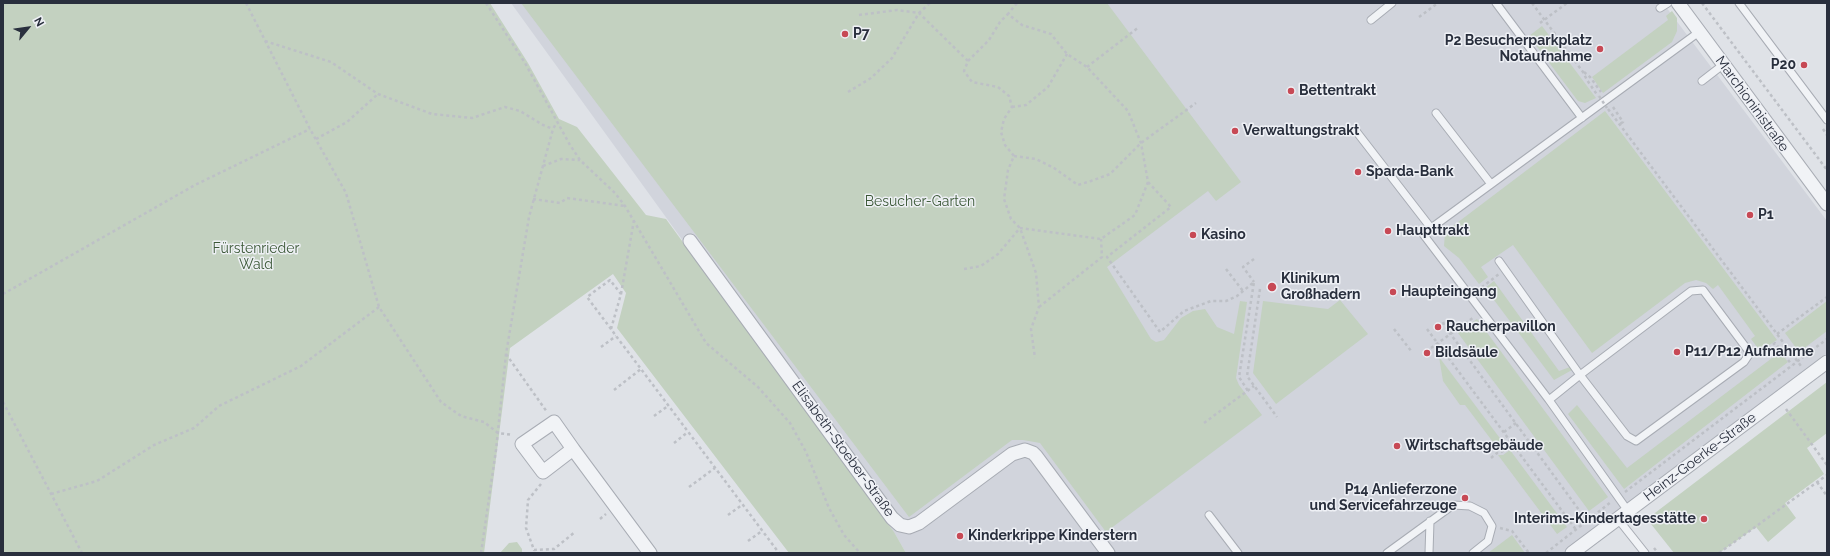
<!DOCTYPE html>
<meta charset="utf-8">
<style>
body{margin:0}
#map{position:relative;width:1830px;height:556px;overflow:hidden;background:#dfe2e7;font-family:Raleway,sans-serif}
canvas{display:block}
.frame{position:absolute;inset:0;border:4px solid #292f3d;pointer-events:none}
.north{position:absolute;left:8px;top:8px;width:40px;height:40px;-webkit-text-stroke:3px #eef0f5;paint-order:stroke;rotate:61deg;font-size:11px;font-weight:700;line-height:16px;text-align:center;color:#292f3d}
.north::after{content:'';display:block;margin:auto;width:14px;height:18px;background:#292f3d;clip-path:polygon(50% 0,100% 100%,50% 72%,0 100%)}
</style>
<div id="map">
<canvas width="1830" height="556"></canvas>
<div class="frame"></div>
<div class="north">N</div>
</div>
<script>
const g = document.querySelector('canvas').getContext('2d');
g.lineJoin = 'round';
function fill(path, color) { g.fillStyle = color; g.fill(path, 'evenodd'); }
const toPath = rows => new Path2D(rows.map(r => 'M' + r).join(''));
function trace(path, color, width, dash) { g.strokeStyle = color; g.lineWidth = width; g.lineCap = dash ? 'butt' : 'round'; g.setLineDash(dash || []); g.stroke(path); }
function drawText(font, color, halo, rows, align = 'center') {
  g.font = font + ' Raleway,sans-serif'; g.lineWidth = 3; g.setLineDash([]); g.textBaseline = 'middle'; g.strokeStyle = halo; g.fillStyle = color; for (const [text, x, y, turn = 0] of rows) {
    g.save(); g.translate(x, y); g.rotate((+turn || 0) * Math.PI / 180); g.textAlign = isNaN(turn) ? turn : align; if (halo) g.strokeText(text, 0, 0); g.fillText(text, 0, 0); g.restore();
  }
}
const built = toPath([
 [511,3,1663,3,1827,221,1827,353,1564,553,906,553,895,534]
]);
const green = toPath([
 [3,3,490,3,528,63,559,119,577,127,646,215,666,219,894,532,906,553,789,553,617,328,626,293,613,274,510,348,484,553,3,553],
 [521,3,1107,3,1241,182,1216,201,1208,191,1107,267,1151,339,1156,342,1164,340,1181,318,1193,311,1205,309,1217,327,1234,334,1240,301,1247,302,1236,378,1239,385,1262,415,1106,532,1040,443,1023,440,1012,440,909,517],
 [1672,11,1677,18,1677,31,1672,42,1603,93,1592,77,1668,20,1666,16],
 [1542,26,1596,98,1585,103,1578,101,1529,36],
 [1605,111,1777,340,1760,351,1751,339,1755,336,1718,285,1713,289,1706,283,1696,280,1685,283,1592,353,1513,245,1481,267,1488,277,1479,284,1459,258,1444,246,1445,232],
 [1494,281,1559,371,1570,367,1572,370,1554,380,1485,288],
 [1340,300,1368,334,1276,404,1253,373,1263,301,1328,309],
 [1827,301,1827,331,1799,352,1785,333],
 [1477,319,1608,497,1589,511,1458,333],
 [1780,352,1788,362,1624,489,1568,414,1577,405,1627,468],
 [1439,357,1505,445,1499,450,1465,405,1460,405,1443,381],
 [1827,382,1827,433,1807,448,1824,474,1785,503,1796,518,1768,542,1756,527,1719,553,1674,553,1647,519],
 [1510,450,1567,527,1557,534,1498,455,1503,455],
 [1512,535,1525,553,1488,553],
 [517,542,522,549,522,553,500,553,509,543]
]);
const path = toPath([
 [246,3,310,129,346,193,379,307,441,402,461,416,484,422,498,433,513,435],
 [486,3,525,63,570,145,580,160,615,193,625,206,706,343,758,387,790,423,806,452,829,508,844,535,860,553],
 [1532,3,1583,72,1587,80,1598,96],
 [1702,3,1827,170],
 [859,15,897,10,919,13,968,61,964,71,972,82,998,87,1009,96,1012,107,1004,119,1001,132,1005,145,1014,156,1008,170,1004,199,1011,219,1020,228,1036,273,1039,307,1031,329,1035,358],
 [1419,17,1438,3],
 [1540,23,1567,3],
 [265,41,331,62,378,94,432,114,472,118,505,107,520,111,543,125,553,129],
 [968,61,989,40,1000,22,1008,14],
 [1087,67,1139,27],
 [1584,72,1590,77,1601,92],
 [848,92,871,78,892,58,919,13,930,3],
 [1012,107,1026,105,1048,87,1067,54],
 [1613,107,1623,122,1620,124],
 [1608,109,1801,366],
 [1823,129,1827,135],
 [316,139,347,122,378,94],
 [1014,156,1036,159,1054,168,1078,185,1091,181,1110,174,1141,143,1196,103],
 [543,166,561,159,580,160],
 [1148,182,1171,207,1107,257,1160,332,1184,311,1211,301,1226,301,1237,296,1254,282,1239,377,1248,391],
 [533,199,560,203,567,198,625,206],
 [1254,259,1243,267,1254,282],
 [964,269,981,266,998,254,1020,228,1101,239,1135,215,1148,182,1141,143,1128,111,1087,67,1067,54,1051,34,1022,25,1008,14,1017,3],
 [1226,269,1243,291],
 [1260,289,1247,376,1277,417],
 [1477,291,1499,274],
 [3,294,195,185,310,129],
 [621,294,634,220],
 [1039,307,1102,257,1101,239],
 [1443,322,1444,325,1587,521],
 [611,329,621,294,610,280,587,297,611,329,616,336,641,369,779,553],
 [1394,329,1412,352],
 [1427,329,1577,531],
 [1777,334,1827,297],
 [601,347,616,336],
 [1431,348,1474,317],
 [506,354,547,412],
 [1759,356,1775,343,1792,365],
 [614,390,641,369],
 [3,402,82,553],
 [1786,409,1827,465],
 [654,416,668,406],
 [1204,423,1254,386],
 [1504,432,1516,423],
 [674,443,688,432],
 [1491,458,1497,453,1500,453,1512,444],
 [1817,482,1827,496],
 [541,484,528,500,526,528,534,550,554,549,575,532],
 [689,487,715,468],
 [1625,492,1827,339],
 [51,494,97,481,154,445,194,428,219,406,301,366,379,307],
 [728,515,742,505],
 [600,519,606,514],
 [1500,528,1512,531,1529,553],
 [748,541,762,531],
 [1654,548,1658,553],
 [481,553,496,450,506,354,529,217,553,129,557,122],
 [1546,553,1611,502],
 [1719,553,1827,475]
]);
const lane = toPath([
 [1496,3,1582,118],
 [1739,3,1827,120],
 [1660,8,1668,3],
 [1371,20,1392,3],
 [1702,81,1724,64],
 [1436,113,1491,184],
 [1356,131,1431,228],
 [1499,261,1580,375,1627,436,1636,441,1744,362,1750,353,1703,290,1691,291,1580,375,1549,400],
 [1628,511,1549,400,1423,234,1699,32],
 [1209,515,1238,553],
 [1618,519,1645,553],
 [1387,553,1453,505,1470,506,1484,513,1492,526,1488,541,1473,553],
 [1429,553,1430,521]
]);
const street = toPath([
 [1678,3,1827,204],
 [690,241,892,518,900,525,909,527,919,523,1012,454,1025,450,1033,453,1036,456,1108,553],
 [554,422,573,449,543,472,522,444,554,422],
 [573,449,650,553],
 [1572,553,1827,362]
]);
const pathBridge = toPath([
 [1599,96,1607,108]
]);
const markers = [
 [845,34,4,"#c74955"],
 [1600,49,4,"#c74955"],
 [1804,65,4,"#c74955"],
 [1291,91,4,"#c74955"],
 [1235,131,4,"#c74955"],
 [1358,172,4,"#c74955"],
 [1750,215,4,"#c74955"],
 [1388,231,4,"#c74955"],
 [1193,235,4,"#c74955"],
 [1272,287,5,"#c74955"],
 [1393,292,4,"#c74955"],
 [1438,327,4,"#c74955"],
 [1677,352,4,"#c74955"],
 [1427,353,4,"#c74955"],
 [1397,446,4,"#c74955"],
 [1465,498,4,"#c74955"],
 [1704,519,4,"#c74955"],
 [960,536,4,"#c74955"]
];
const poiNames = [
 ["P7",853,34],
 ["P2 Besucherparkplatz",1592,41,"right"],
 ["Notaufnahme",1592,57,"right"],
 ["P20",1796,65,"right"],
 ["Bettentrakt",1299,91],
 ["Verwaltungstrakt",1243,131],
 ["Sparda-Bank",1366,172],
 ["P1",1758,215],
 ["Haupttrakt",1396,231],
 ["Kasino",1201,235],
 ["Klinikum",1281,279],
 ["Großhadern",1281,295],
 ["Haupteingang",1401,292],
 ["Raucherpavillon",1446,327],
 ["P11/P12 Aufnahme",1685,352],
 ["Bildsäule",1435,353],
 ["Wirtschaftsgebäude",1405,446],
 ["P14 Anlieferzone",1457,490,"right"],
 ["und Servicefahrzeuge",1457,506,"right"],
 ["Interims-Kindertagesstätte",1696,519,"right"],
 ["Kinderkrippe Kinderstern",968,536]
];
const streetNames = [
 ["Marchioninistraße",1752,104,54],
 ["Elisabeth-Stoeber-Straße",843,449,54],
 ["Heinz-Goerke-Straße",1700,457,-37]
];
const parkNames = [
 ["Besucher-Garten",920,202],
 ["Fürstenrieder",256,249],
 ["Wald",256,265]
];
fill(built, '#d1d4dc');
fill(green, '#c3d1c0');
trace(lane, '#a8acb4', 9);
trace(street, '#a8acb4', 15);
trace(path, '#bdc0c6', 2.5, [3, 3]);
trace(lane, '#f1f3f6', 7);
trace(street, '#f1f3f6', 13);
trace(pathBridge, '#bdc0c6', 2.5, [3, 3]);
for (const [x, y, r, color] of markers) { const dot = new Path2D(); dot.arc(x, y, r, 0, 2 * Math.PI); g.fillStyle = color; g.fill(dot); trace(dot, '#eef0f5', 1.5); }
drawText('bold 14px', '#292f3d', '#eef0f5', poiNames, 'left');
drawText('14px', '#292f3d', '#eef0f5', streetNames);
drawText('14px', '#3b5837', '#eef0f5', parkNames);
</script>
